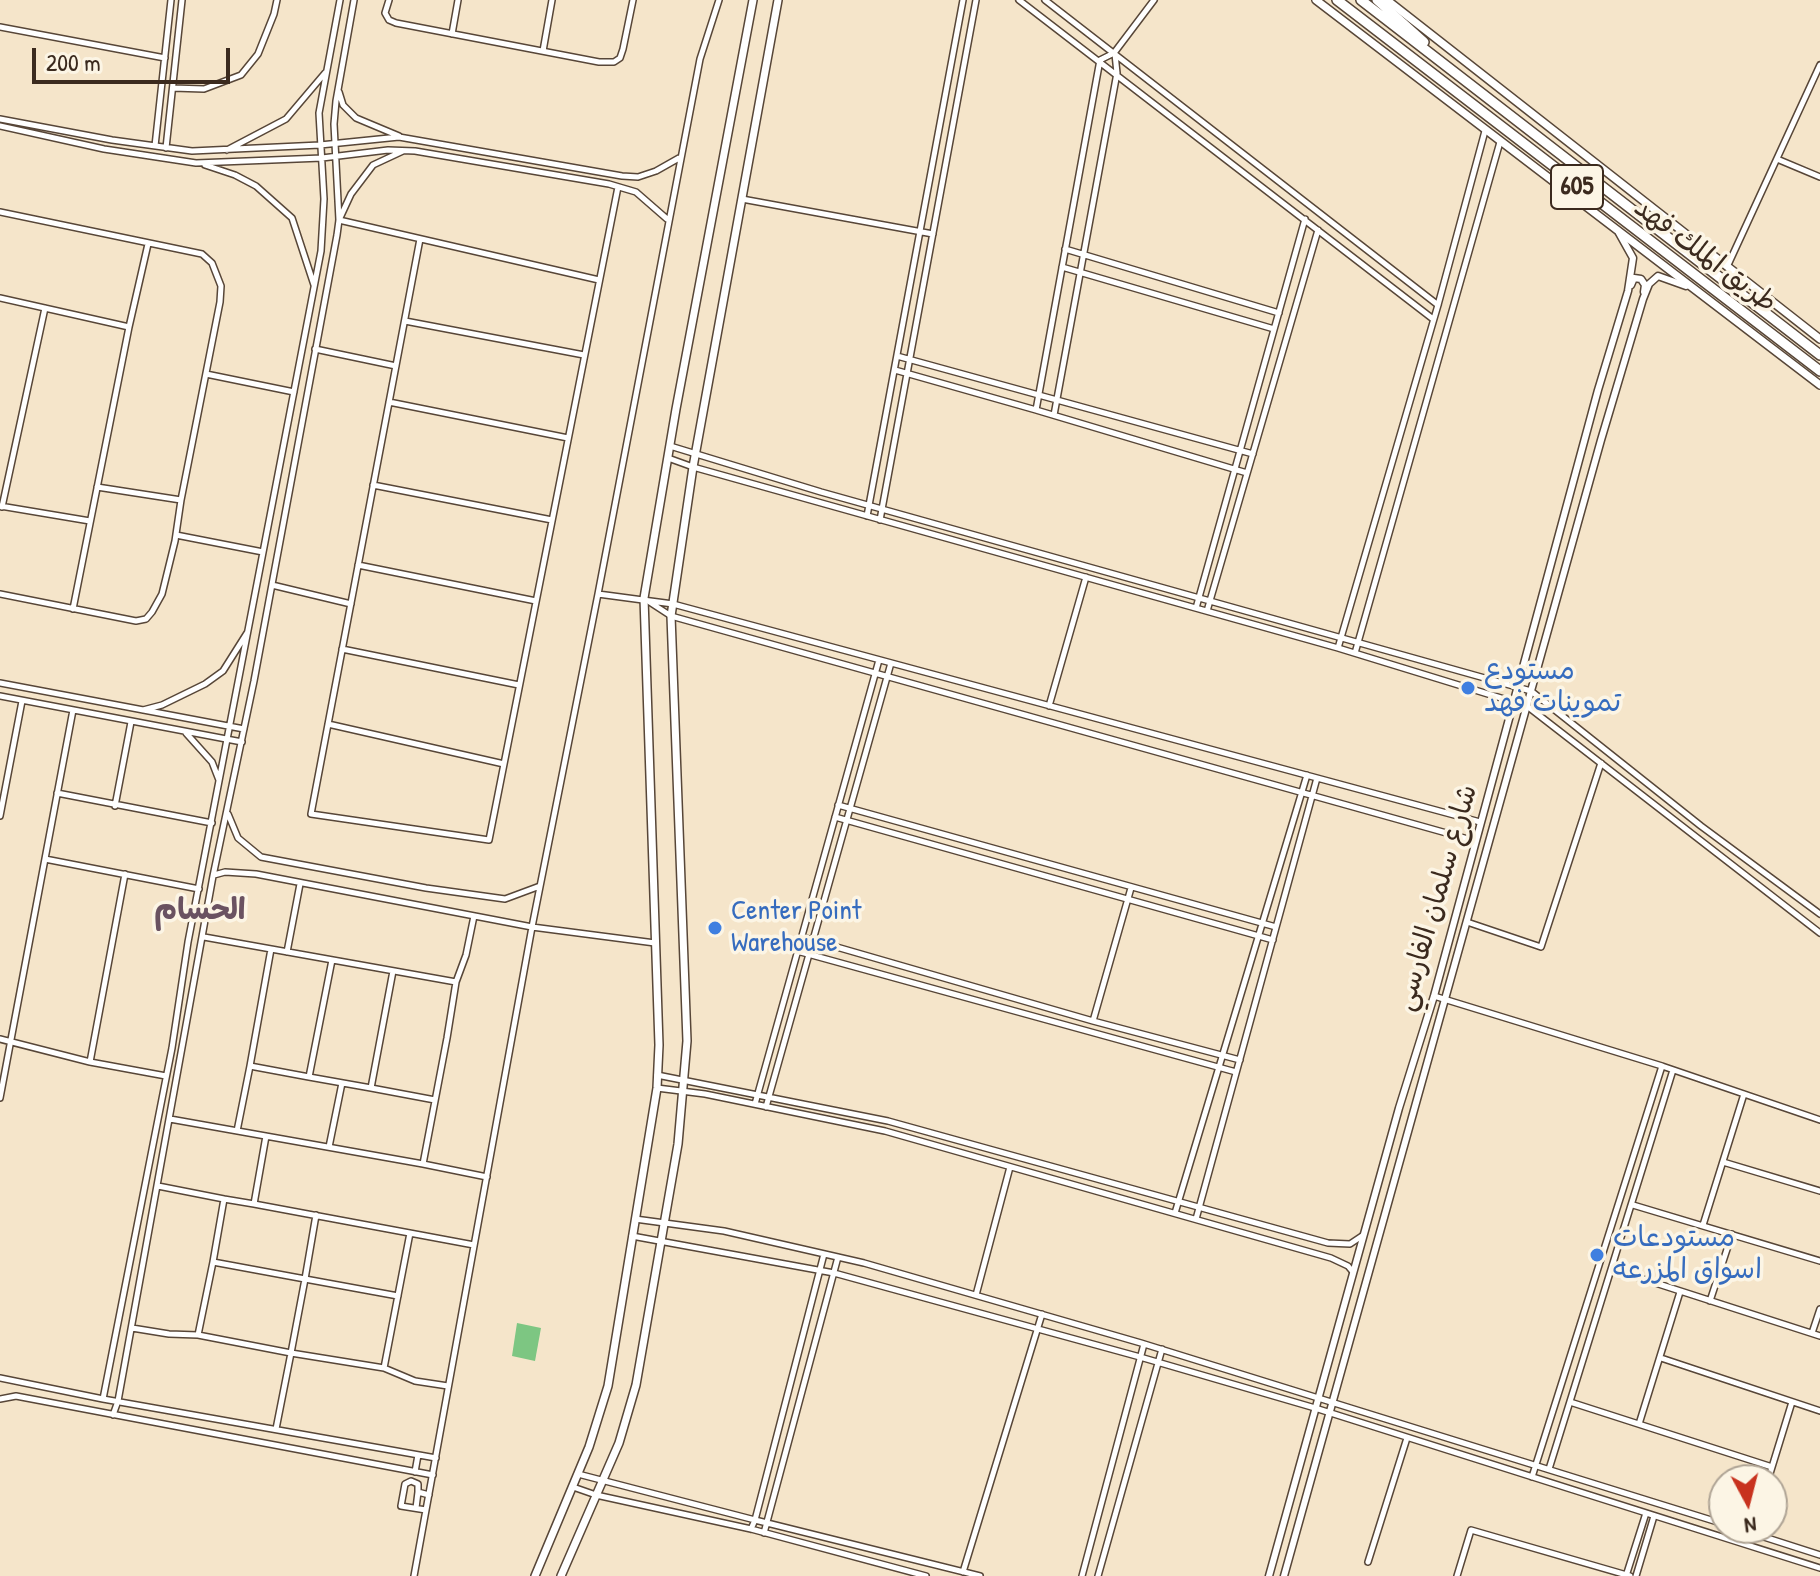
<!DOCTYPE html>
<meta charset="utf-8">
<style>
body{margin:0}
#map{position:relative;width:1820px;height:1576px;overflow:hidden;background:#f5e5ca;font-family:"Patrick Hand",sans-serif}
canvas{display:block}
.north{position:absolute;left:1708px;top:1464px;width:80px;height:80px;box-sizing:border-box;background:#fcf5e5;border:2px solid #afa495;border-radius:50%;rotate:173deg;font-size:22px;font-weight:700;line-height:32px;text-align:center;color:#3b2a1e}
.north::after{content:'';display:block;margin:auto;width:28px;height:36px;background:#c8321e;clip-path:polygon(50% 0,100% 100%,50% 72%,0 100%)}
.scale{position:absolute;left:32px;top:48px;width:198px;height:36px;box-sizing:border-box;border:4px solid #3b2a1e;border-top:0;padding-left:10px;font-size:24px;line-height:28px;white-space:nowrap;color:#3b2a1e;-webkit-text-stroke:6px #fcf5e5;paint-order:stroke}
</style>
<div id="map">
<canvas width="1820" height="1576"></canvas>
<div class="north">N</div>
<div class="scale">200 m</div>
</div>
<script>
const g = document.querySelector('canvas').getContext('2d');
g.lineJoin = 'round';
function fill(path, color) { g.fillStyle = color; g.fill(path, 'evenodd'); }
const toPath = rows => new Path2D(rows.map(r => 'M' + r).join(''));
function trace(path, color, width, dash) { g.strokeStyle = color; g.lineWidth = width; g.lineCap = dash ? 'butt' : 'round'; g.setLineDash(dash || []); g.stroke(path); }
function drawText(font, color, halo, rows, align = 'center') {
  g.font = font + ' "Patrick Hand","Playpen Sans Arabic",sans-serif'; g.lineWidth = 7; g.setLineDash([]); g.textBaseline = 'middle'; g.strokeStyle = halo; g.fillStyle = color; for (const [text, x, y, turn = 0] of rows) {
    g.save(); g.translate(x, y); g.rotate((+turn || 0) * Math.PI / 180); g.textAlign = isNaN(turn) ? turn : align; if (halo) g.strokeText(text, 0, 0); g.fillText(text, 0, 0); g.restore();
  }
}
const green = toPath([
 [517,1323,541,1328,535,1361,512,1356]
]);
const minor = toPath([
 [389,0,385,13,389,20,396,23,599,62,614,62,620,58,623,49,633,0],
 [719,0,700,59,598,594,673,604,1480,822],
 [1019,0,1433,319],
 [1045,0,1438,305],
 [1154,0,1114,53,1100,60,1036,410,1247,473],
 [0,27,165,58],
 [452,34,458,0],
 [543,51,552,0],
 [173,88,204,89,241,75,258,54,274,14,277,0],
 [339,92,343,105,356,118,399,136],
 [0,119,112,140,192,151,320,145,399,137,622,176,638,177,656,171,679,158],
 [0,126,104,149,196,163,322,158,388,150,415,151,609,184,636,192,667,219],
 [155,146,171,0],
 [166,148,182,0],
 [227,150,286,119,325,73],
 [403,151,373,165,351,194,339,220,599,280],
 [1777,159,1820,177],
 [205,165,235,175,256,186,292,218,314,285],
 [742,199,933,234],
 [0,212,202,254,212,263,221,286,220,302,181,500,175,541,162,594,152,612,146,619,136,621,0,594],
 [420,239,311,814,489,840,618,187],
 [1065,249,1279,313],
 [1062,267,1274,329],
 [1727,267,1820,65],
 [0,298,129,327],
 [405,321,584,355],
 [315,349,396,366],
 [897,356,1253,454],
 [895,370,1036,410],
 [206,374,294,392],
 [389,402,568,438],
 [1054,415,1117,73,1115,54],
 [670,446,821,492,1531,691,1701,826,1820,914],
 [668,458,693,467,1338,648,1527,706,1820,933],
 [373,485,552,520],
 [97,487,181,500],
 [0,506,90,521],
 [2,507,45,308],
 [867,516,963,0],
 [880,520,976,0],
 [176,535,263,552],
 [358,565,536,601],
 [272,585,351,604],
 [648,601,671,616,1475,841],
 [1196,608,1305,219],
 [73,609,129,327,148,244],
 [1207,611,1318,230],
 [1338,648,1438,305,1485,131],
 [342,649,519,685],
 [1355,653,1500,142],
 [0,683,244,729],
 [0,696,242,742],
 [1049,706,1086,577],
 [143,710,162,705,205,684,223,671,247,633],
 [328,724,504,764],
 [186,733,212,762,219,780],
 [57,793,212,823],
 [838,805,1276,927],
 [115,806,131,722],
 [228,814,238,838,261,857,426,888,505,899,540,886],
 [0,816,22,701],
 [835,817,1273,940],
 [45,859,199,889],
 [214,875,225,872,256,874,532,927,655,943],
 [1467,922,1541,947,1601,763],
 [802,937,1093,1021,1240,1060],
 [797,951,1236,1072],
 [287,952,300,884],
 [456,982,466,955,474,916],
 [1434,996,1662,1066,1820,1120],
 [1093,1021,1131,888],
 [0,1039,90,1062,166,1076],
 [90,1062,125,874],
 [250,1066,271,949],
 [657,1075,888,1121,1328,1243,1350,1244,1362,1236],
 [309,1077,371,1088,393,971],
 [371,1088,435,1100],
 [657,1088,705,1094,885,1131,1331,1258,1348,1266,1353,1272],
 [0,1098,73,710],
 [755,1104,879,660],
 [766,1107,891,663],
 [170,1119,423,1164,447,1038,456,982,204,937],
 [237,1131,250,1066,309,1077,332,960],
 [266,1136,254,1204,474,1245],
 [329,1147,342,1083],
 [1723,1162,1820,1191],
 [423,1164,487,1177],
 [158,1186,224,1199],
 [254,1204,224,1199,213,1262,305,1279,316,1215],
 [1633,1205,1820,1261],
 [1175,1213,1307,775],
 [635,1219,724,1231,864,1263,1141,1343,1724,1524],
 [1196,1219,1317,778],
 [1703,1225,1744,1094],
 [632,1236,834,1273,1140,1357,1315,1408,1820,1568],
 [824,1254,755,1520,980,1576],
 [213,1262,198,1335,291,1353,305,1279,398,1296],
 [1612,1269,1820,1336],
 [976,1295,1010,1167],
 [1710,1301,1732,1234],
 [132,1328,169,1334,198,1335],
 [1812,1333,1820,1309],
 [1661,1358,1820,1411],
 [384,1368,415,1381,448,1386],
 [0,1378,103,1399,436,1458],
 [0,1399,16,1396,433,1475],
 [103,1399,172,1048,188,942,321,251,324,199,319,113,340,0],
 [1570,1402,1772,1467],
 [113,1415,118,1401,213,876,254,681,337,235,339,220,334,124,336,101,354,0],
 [1639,1424,1680,1292],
 [276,1429,291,1353,384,1368,410,1233],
 [1549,1469,1673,1070],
 [415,1472,418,1455],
 [578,1474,755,1520,751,1529],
 [1532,1477,1662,1066],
 [1768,1480,1792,1402],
 [573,1487,596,1495,751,1529,926,1576],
 [416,1508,418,1492],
 [426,1510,401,1506,405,1484,411,1481,418,1484,418,1492,429,1495],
 [1736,1528,1820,1555],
 [764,1533,838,1257],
 [1368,1562,1407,1438],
 [963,1572,1042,1314],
 [414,1576,532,927,598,594],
 [1082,1576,1144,1344],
 [1098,1576,1162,1349],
 [1457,1576,1471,1530,1630,1576],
 [1626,1576,1646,1513],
 [1636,1576,1654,1516]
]);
const tertiary = toPath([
 [1631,285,1634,278,1641,279,1645,285,1644,292],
 [1269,1576,1399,1108,1434,996,1598,390,1628,291,1633,258,1619,233],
 [1284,1576,1601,440,1643,299,1649,284,1658,276,1686,286]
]);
const secondary = toPath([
 [1316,0,1820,385],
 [1387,0,1820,339],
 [535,1576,589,1447,608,1386,657,1088,659,1045,644,598,676,409,753,0],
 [561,1576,619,1443,636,1385,678,1144,687,1041,671,616,693,467,778,0]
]);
const motorway = toPath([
 [1337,0,1820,371],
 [1361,0,1820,355],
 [1377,0,1424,42]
]);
const markers = [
 [1468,688,8,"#3f7fe0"],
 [715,928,8,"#3f7fe0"],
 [1597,1255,8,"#3f7fe0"]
];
const shields = [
 [1577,187,52]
];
const shieldNames = [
 ["605",1577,187]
];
const streetNames = [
 ["طريق الملك فهد",1705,256,37],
 ["شارع سلمان الفارسي",1437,898,-74]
];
const shopNames = [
 ["مستودع",1484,672],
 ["تموينات فهد",1484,704],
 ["Center Point",731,912],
 ["Warehouse",731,944],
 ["مستودعات",1613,1239],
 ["اسواق المزرعه",1613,1271]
];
const neighbourhoodNames = [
 ["الحسام",200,911]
];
fill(green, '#7dc682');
trace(minor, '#574638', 8);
trace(tertiary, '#574638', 9);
trace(secondary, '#574638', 10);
trace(motorway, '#574638', 12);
trace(minor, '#fff', 5);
trace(tertiary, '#fff', 6);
trace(secondary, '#fff', 7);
trace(motorway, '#fff', 9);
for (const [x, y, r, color] of markers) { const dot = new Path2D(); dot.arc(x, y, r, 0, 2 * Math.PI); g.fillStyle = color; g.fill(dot); trace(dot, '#fcf5e5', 3); }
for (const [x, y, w] of shields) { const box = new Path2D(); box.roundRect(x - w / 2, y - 22, w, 44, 6); g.fillStyle = '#fcf5e5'; g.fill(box); trace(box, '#3b2a1e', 2); }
drawText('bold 26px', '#3b2a1e', null, shieldNames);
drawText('28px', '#3b2a1e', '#fcf5e5', streetNames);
drawText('28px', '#366cbe', '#fcf5e5', shopNames, 'left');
drawText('bold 30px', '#6a5261', '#fcf5e5', neighbourhoodNames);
</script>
